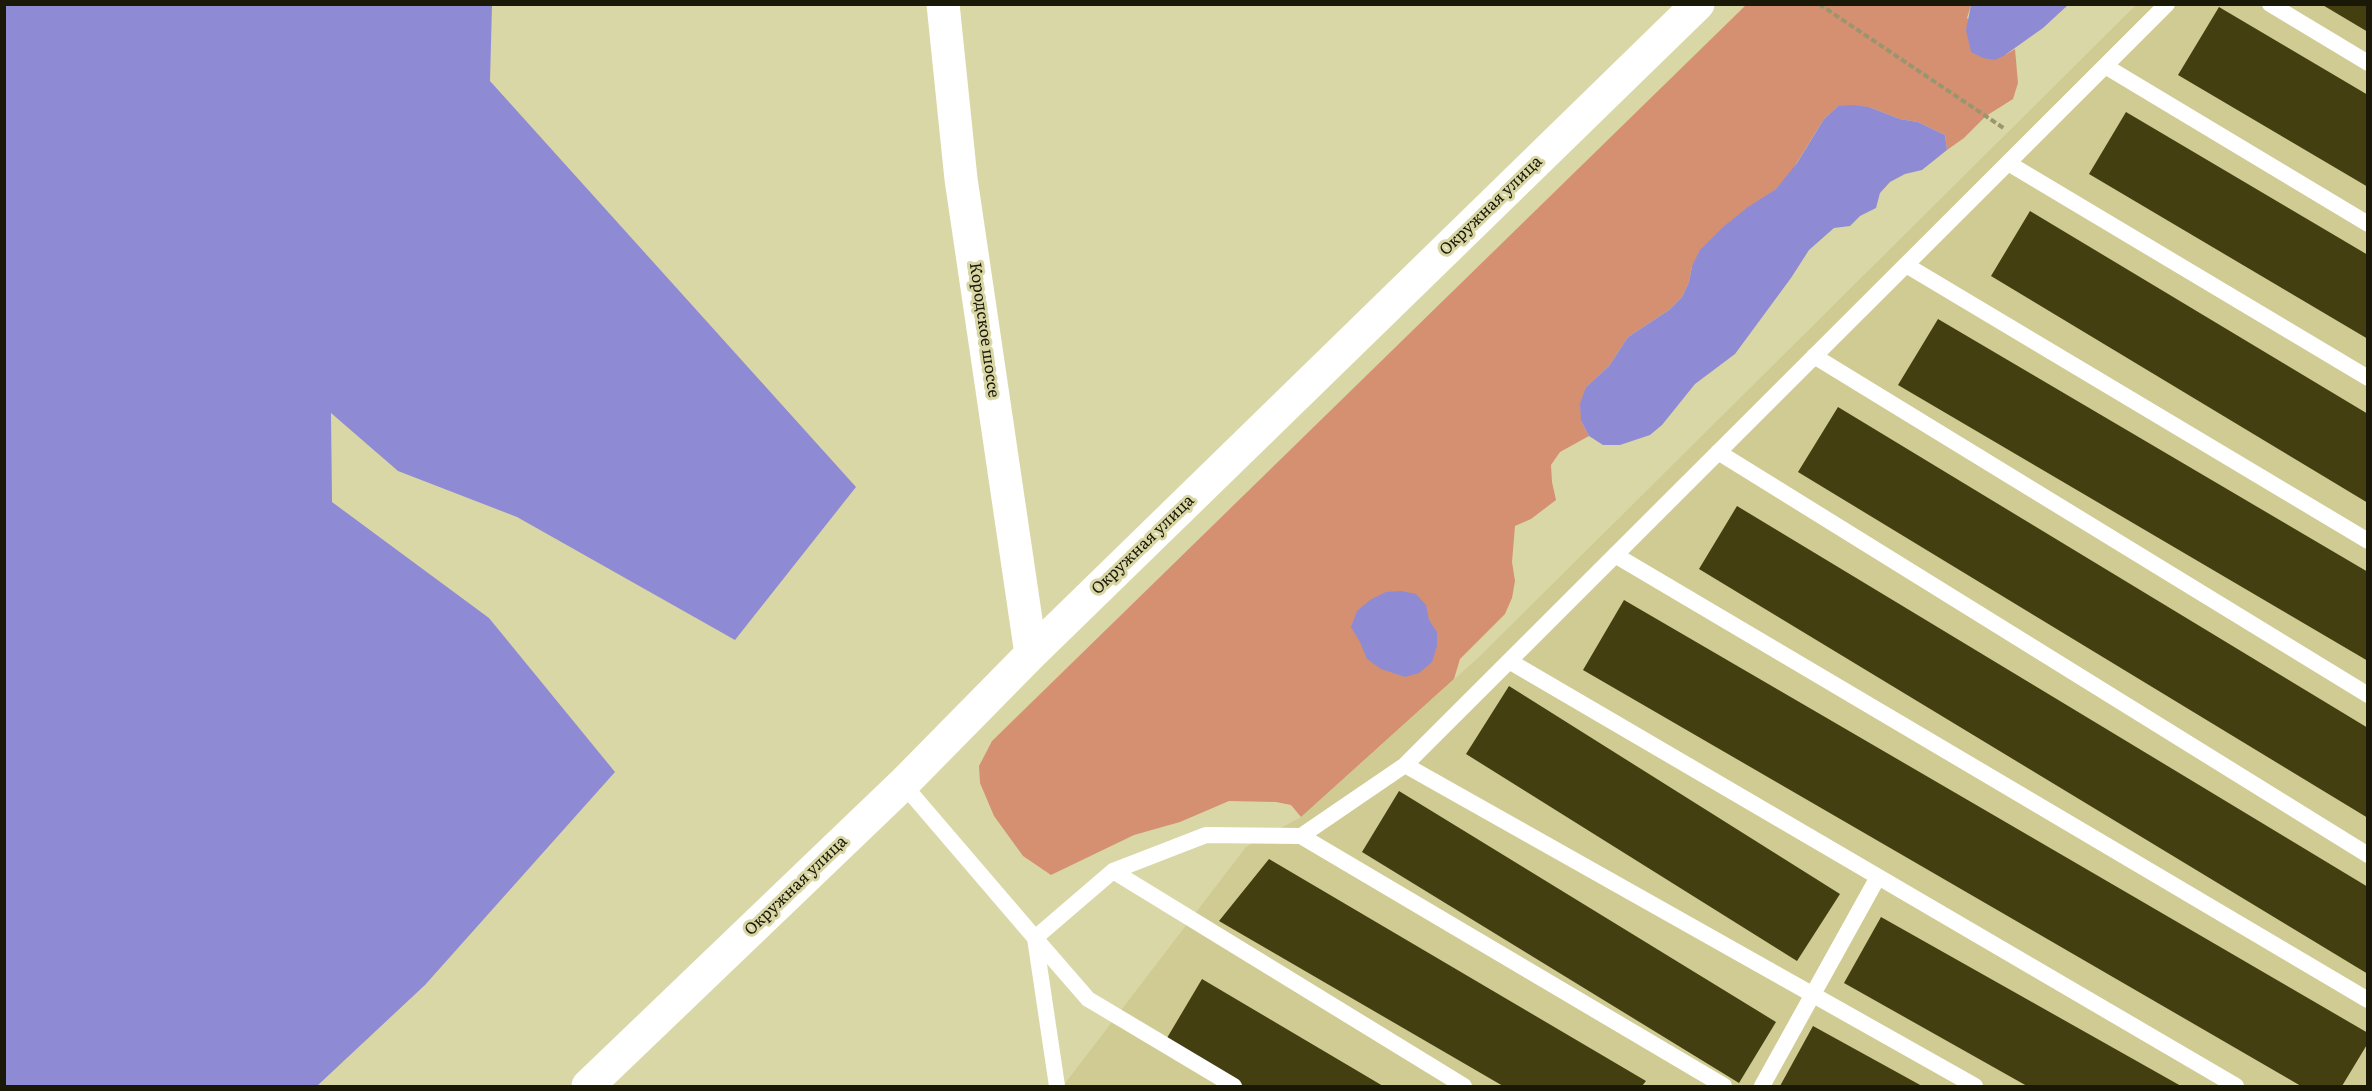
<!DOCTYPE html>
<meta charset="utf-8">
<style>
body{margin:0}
#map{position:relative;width:2372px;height:1091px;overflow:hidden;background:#dad7a6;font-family:Literata,serif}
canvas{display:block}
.frame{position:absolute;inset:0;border:6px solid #1a1806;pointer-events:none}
</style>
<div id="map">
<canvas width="2372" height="1091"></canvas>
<div class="frame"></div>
</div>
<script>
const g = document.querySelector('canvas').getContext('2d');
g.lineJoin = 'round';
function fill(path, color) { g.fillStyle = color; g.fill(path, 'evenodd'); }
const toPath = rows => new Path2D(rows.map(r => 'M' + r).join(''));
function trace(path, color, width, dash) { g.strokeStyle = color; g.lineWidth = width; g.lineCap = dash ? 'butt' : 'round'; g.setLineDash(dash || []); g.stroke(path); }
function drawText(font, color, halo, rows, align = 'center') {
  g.font = font + ' Literata,serif'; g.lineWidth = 6; g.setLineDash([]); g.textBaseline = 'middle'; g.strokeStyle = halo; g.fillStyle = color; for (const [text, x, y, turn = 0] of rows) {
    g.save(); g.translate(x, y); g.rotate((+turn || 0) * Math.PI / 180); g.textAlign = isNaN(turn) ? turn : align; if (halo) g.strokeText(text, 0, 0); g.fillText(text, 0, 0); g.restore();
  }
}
const built = toPath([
 [2136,5,2367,5,2367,1086,1063,1086,1246,847,1301,817,1479,657]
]);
const green = toPath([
 [1746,5,1971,5,1967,18,2005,55,2015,49,2018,83,2013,99,1986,116,1964,138,1947,150,1945,135,1918,122,1900,119,1869,107,1838,106,1824,119,1788,177,1776,189,1736,217,1692,266,1689,282,1682,297,1669,310,1628,337,1609,366,1586,387,1581,421,1589,436,1560,452,1551,465,1552,482,1556,500,1531,519,1515,526,1512,562,1515,581,1512,598,1505,614,1460,659,1454,679,1301,817,1291,805,1276,802,1229,801,1180,822,1134,835,1051,875,1023,856,994,816,980,783,979,766,992,741]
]);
const water = toPath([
 [5,4,492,5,490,81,856,487,735,640,517,517,398,471,331,413,332,502,489,618,615,772,425,985,317,1086,5,1086],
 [1971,5,1971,4,2068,5,2043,28,2005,55,1995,60,1983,58,1971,52,1966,30],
 [1853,105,1869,107,1900,119,1918,122,1945,135,1947,150,1922,170,1905,174,1890,182,1880,193,1876,208,1860,216,1850,226,1834,228,1809,250,1791,278,1735,354,1695,384,1662,425,1650,435,1620,445,1603,445,1589,436,1581,421,1580,404,1586,387,1609,366,1628,337,1669,310,1682,297,1689,282,1692,266,1700,250,1723,227,1748,207,1776,189,1797,163,1824,119,1838,106],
 [1401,591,1416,594,1426,605,1429,620,1437,632,1437,646,1432,662,1419,673,1405,677,1381,669,1367,659,1360,642,1351,627,1357,611,1370,600,1386,592]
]);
const building = toPath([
 [2321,4,2368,4,2368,32],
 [2219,7,2368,95,2368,187,2178,75],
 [2126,112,2368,255,2368,339,2089,174],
 [2030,211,2368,414,2368,503,1991,276],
 [1938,319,2368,572,2368,661,1898,385],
 [1838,407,2368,728,2368,818,1798,472],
 [1737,506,2368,887,2368,974,1699,569],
 [1624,600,2368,1033,2368,1043,2342,1086,2301,1086,1583,670],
 [1509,686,1840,894,1797,961,1466,754],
 [1399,791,1776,1022,1739,1083,1362,852],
 [1269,859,1646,1081,1642,1086,1503,1086,1219,921],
 [1881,917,2181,1086,2027,1086,1844,983],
 [1202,979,1383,1086,1238,1086,1164,1043],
 [1813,1026,1922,1086,1780,1086]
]);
const path = toPath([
 [1819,4,2005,129]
]);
const lane = toPath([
 [2270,4,2368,63],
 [2105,66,2368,224],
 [2008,163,2368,378],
 [1906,265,2368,541],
 [1814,356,2368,695],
 [1718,452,2368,855],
 [1615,555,2368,1000],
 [1509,661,2236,1086],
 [1405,765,1975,1086],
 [903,784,1035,938,1057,1086],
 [1301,836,1724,1086],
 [1113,871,1464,1086],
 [1234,1086,1088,999,1035,938,1113,871,1206,835,1301,836,1405,765,2167,4],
 [1762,1086,1878,877]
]);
const secondary = toPath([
 [943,4,961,179,1031,654],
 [588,1086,903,784,1031,654,1698,4]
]);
const streetNames = [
 ["Окружная улица",1491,206,-44],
 ["Кородское шоссе",984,330,82],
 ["Окружная улица",1143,545,-44],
 ["Окружная улица",796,886,-44]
];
fill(built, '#cfcb92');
fill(green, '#d59071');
fill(water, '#8e8bd4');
fill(building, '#433f11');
trace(path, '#99966f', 4, [6, 3]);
trace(lane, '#fff', 16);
trace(secondary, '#fff', 33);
drawText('16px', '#1a1806', '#dad7a6', streetNames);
</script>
